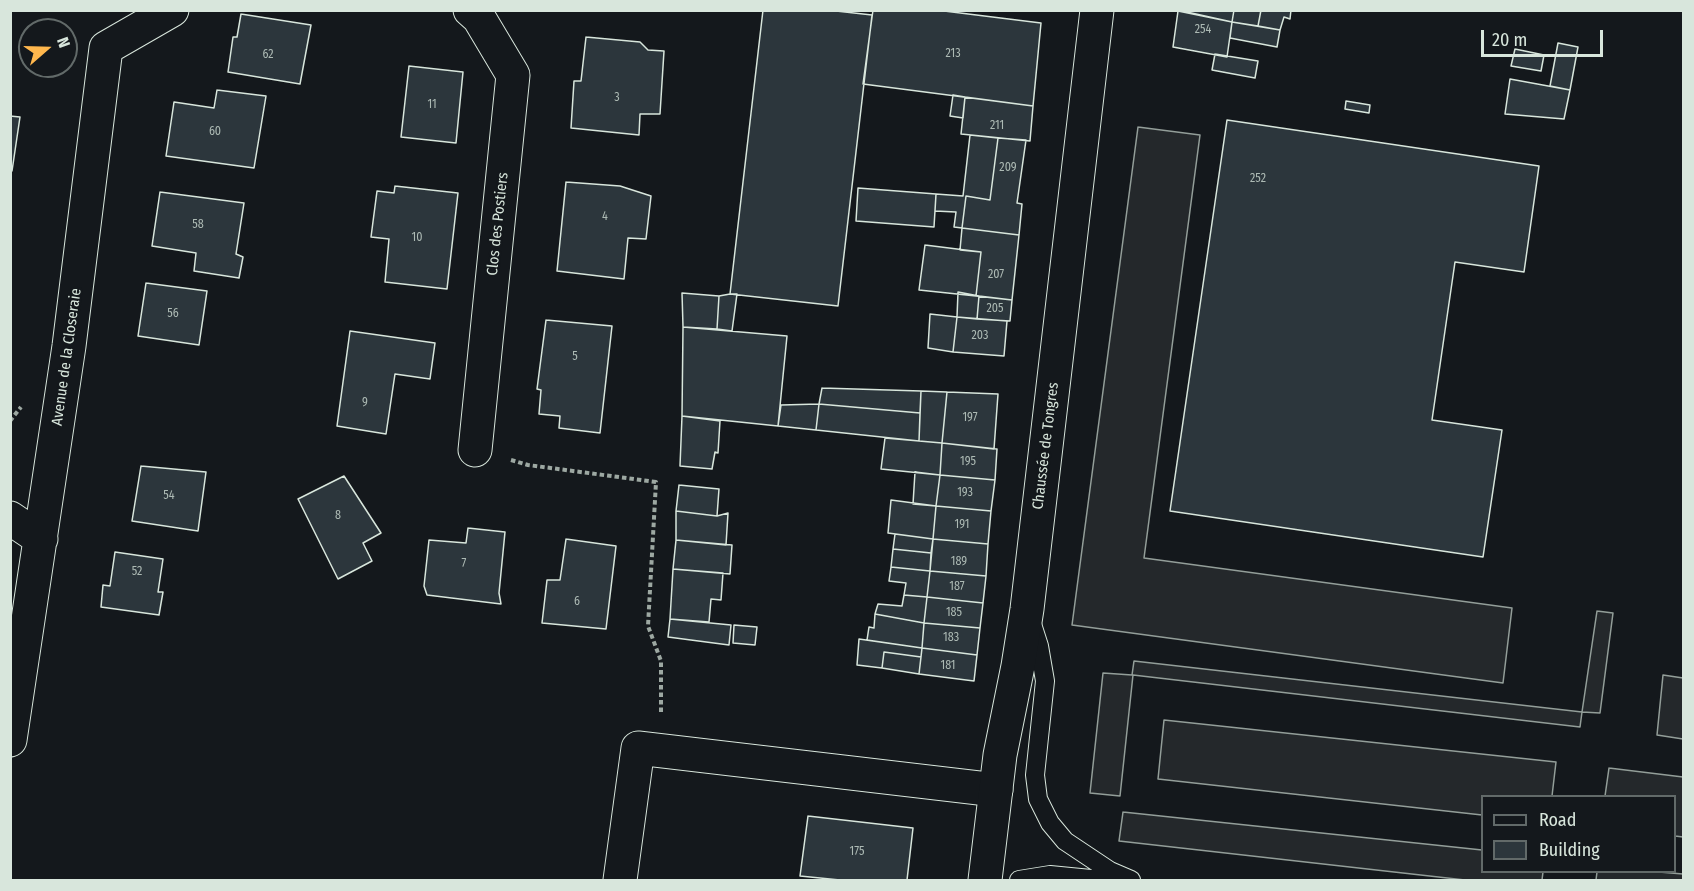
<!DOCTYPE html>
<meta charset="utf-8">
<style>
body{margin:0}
#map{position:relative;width:1694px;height:891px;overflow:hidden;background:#14181c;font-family:"Fira Sans Condensed",sans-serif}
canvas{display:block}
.frame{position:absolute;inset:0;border:12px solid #d8e6dc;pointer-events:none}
.legend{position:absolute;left:1481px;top:795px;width:195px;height:78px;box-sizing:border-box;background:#14181c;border:2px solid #626a69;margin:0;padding:8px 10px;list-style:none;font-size:18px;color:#d8e6dc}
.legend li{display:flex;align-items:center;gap:12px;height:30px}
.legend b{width:30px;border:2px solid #626a69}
.north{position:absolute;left:18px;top:18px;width:60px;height:60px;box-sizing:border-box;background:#14181c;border:2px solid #626a69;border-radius:50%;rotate:70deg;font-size:16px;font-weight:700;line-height:24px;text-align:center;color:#d8e6dc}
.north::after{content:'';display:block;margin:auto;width:21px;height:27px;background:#ffb74d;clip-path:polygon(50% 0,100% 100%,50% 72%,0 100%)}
.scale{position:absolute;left:1481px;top:30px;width:122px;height:27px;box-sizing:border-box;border:3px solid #d8e6dc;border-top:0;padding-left:8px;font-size:18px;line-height:21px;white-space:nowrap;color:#d8e6dc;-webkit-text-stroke:4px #14181c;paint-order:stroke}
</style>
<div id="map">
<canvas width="1694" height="891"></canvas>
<div class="frame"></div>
<ul class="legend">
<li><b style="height:8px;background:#14181c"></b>Road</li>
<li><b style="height:16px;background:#2c363c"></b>Building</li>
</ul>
<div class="north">N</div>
<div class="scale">20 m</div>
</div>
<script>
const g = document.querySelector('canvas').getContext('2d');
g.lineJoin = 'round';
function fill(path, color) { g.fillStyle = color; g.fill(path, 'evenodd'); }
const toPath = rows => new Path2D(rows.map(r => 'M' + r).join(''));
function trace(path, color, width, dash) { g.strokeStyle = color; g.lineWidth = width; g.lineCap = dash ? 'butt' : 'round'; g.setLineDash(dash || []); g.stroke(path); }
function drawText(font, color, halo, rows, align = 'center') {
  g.font = font + ' "Fira Sans Condensed",sans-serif'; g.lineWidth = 4.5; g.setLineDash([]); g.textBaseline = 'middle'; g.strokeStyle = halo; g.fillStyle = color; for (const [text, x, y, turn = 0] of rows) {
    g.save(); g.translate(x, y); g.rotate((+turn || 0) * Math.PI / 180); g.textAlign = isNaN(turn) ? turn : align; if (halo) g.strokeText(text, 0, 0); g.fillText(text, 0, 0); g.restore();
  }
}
const parking = toPath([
 [1138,127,1200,135,1144,558,1512,608,1503,683,1072,625,1138,127],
 [1597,611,1613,613,1600,713,1582,712,1580,727,1133,675,1120,796,1090,793,1103,673,1132,675,1134,661,1582,712,1597,611],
 [1663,675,1683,678,1683,739,1657,735,1663,675],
 [1164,720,1556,762,1552,796,1482,796,1482,815,1158,779,1164,720],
 [1609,768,1683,777,1683,837,1675,836,1674,796,1605,796,1609,768],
 [1123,812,1482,850,1482,872,1543,872,1542,880,1465,880,1119,841,1123,812],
 [1597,872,1659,872,1683,874,1683,880,1596,880,1597,872]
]);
const building = toPath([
 [763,10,827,10,872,15,838,306,730,294,763,10],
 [873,10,936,10,1041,23,1033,106,863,84,873,10],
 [1178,10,1234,10,1232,22,1178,10],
 [1234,10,1261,10,1258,26,1232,22,1234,10],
 [1261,10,1291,10,1290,19,1284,17,1280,30,1258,26,1261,10],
 [1178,11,1232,22,1227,57,1173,47,1178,11],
 [241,14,311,25,300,84,228,72,233,37,237,37,241,14],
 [1232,22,1280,30,1277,47,1230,38,1232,22],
 [586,37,640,42,648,50,664,51,660,114,640,114,639,135,571,128,574,81,581,81,586,37],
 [1558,43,1578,47,1570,90,1550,86,1558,43],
 [1515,49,1544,55,1541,71,1511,66,1515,49],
 [1215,54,1258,61,1255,78,1212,70,1215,54],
 [409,66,463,72,456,143,401,137,409,66],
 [1510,79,1570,90,1564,119,1505,114,1510,79],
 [217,90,266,96,254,168,166,156,174,102,214,108,217,90],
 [953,95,965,97,963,118,950,116,953,95],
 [965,97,1033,106,1030,141,961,134,965,97],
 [1346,101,1370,105,1369,113,1345,109,1346,101],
 [10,116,20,117,12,171,10,170,10,116],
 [1227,120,1539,166,1524,272,1455,262,1432,420,1502,430,1483,557,1170,511,1227,120],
 [970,135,998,138,990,200,966,196,962,228,954,227,956,212,935,211,936,194,963,196,970,135],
 [998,138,1026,140,1017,203,1022,204,1019,235,962,228,966,196,990,200,998,138],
 [566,182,620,186,651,196,646,239,628,238,624,279,557,271,566,182],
 [395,186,458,193,447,289,385,282,389,239,371,237,377,191,394,193,395,186],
 [858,188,936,194,934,227,856,221,858,188],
 [160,192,244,203,236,254,243,257,239,278,194,271,196,253,152,246,160,192],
 [962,228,1019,235,1012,300,976,296,981,252,960,250,962,228],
 [925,245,981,252,976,296,919,290,925,245],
 [146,283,207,291,199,345,138,336,146,283],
 [958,292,979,296,977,319,957,317,958,292],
 [682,293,719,296,717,329,683,327,682,293],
 [730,294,737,294,732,331,717,329,719,296,730,294],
 [979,296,1012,300,1010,321,977,319,979,296],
 [930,314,957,317,953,352,928,348,930,314],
 [957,317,1007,321,1004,356,953,352,957,317],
 [546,320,612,326,600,433,559,428,560,416,539,414,541,390,537,389,546,320],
 [683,327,787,336,778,426,682,416,683,327],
 [350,331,435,343,430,379,395,374,386,434,337,426,350,331],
 [822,388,921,391,920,413,819,404,822,388],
 [921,391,947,392,942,443,919,441,921,391],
 [947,392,998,394,994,449,942,443,947,392],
 [819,404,816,430,778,426,781,405,819,404],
 [819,404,920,413,919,441,816,430,819,404],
 [682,416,720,421,718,453,715,452,712,469,680,466,682,416],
 [885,438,942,443,940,475,881,469,885,438],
 [942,443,997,449,995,480,940,475,942,443],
 [141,466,206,472,198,531,132,521,141,466],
 [915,472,940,475,936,506,913,504,915,472],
 [940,475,995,480,991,511,936,506,940,475],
 [344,476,381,533,363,543,372,561,338,579,298,499,344,476],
 [679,485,719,489,717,516,676,511,679,485],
 [891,500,936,506,933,539,888,533,891,500],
 [936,506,991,511,988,544,933,539,936,506],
 [676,511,717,516,728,513,726,545,676,540,676,511],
 [468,528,505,532,499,593,501,604,427,595,424,586,429,540,466,543,468,528],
 [895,534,933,539,931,553,893,549,895,534],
 [566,539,616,546,606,629,542,623,547,580,560,580,566,539],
 [933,539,988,544,986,576,930,571,933,539],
 [676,540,732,545,730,574,673,569,676,540],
 [893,549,931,553,930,571,891,567,893,549],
 [115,552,163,559,158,592,163,592,159,615,101,607,103,585,110,586,115,552],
 [891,567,930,571,927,597,904,595,906,583,889,581,891,567],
 [673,569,723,573,721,600,711,599,709,622,670,619,673,569],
 [930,571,986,576,983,603,927,597,930,571],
 [904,595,927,597,924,623,875,614,878,604,902,606,904,595],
 [927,597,983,603,980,628,924,623,927,597],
 [875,614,924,623,922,648,867,640,869,627,874,628,875,614],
 [670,619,731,625,729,645,668,637,670,619],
 [924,623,980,628,977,655,922,648,924,623],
 [734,625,757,627,755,645,733,643,734,625],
 [859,639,922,648,921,657,884,652,882,668,857,665,859,639],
 [922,648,977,655,974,681,919,674,922,648],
 [884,652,921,657,919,674,882,668,884,652],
 [808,816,913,828,907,880,840,880,800,876,808,816]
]);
const path = toPath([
 [10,421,21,407],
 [511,460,528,465,656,482,648,626,661,661,661,714]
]);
const service = toPath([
 [1031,621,1039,646,1045,681,1035,775,1038,799,1050,823,1065,841,1110,871,1131,880],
 [1019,880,1050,875,1101,880]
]);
const minor = toPath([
 [470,10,479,18,513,75,475,450],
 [10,518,41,539],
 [10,740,69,346,106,48,172,10],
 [620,880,638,748,996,790]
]);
const secondary = toPath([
 [985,880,1000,755,1018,666,1027,609,1097,10]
]);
const numberNames = [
 ["254",1203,30],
 ["213",953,54],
 ["62",268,55],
 ["3",617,98],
 ["11",432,105],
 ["211",997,126],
 ["60",215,132],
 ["209",1008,168],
 ["252",1258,179],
 ["4",605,217],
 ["58",198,225],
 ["10",417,238],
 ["207",996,275],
 ["205",995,309],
 ["56",173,314],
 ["203",980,336],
 ["5",575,357],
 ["9",365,403],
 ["197",970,418],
 ["195",968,462],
 ["193",965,493],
 ["54",169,496],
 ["8",338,516],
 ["191",962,525],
 ["189",959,562],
 ["7",464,564],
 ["52",137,572],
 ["187",957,587],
 ["6",577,602],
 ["185",954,613],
 ["183",951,638],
 ["181",948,666],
 ["175",857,852]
];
const streetNames = [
 ["Clos des Postiers",498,224,-84],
 ["Avenue de la Closeraie",67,357,-82],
 ["Chaussée de Tongres",1046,446,-83]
];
fill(parking, '#24282b');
trace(parking, '#939e99', 1.5);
fill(building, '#2c363c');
trace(building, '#d8e6dc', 1.5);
trace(service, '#d8e6dc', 20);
trace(minor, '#d8e6dc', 35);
trace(secondary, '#d8e6dc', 35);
trace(path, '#9da8a2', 4, [4.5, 3]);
trace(service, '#14181c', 18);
trace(minor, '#14181c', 33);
trace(secondary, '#14181c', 33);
drawText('12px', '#adbab4', null, numberNames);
drawText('15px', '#d8e6dc', '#14181c', streetNames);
</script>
